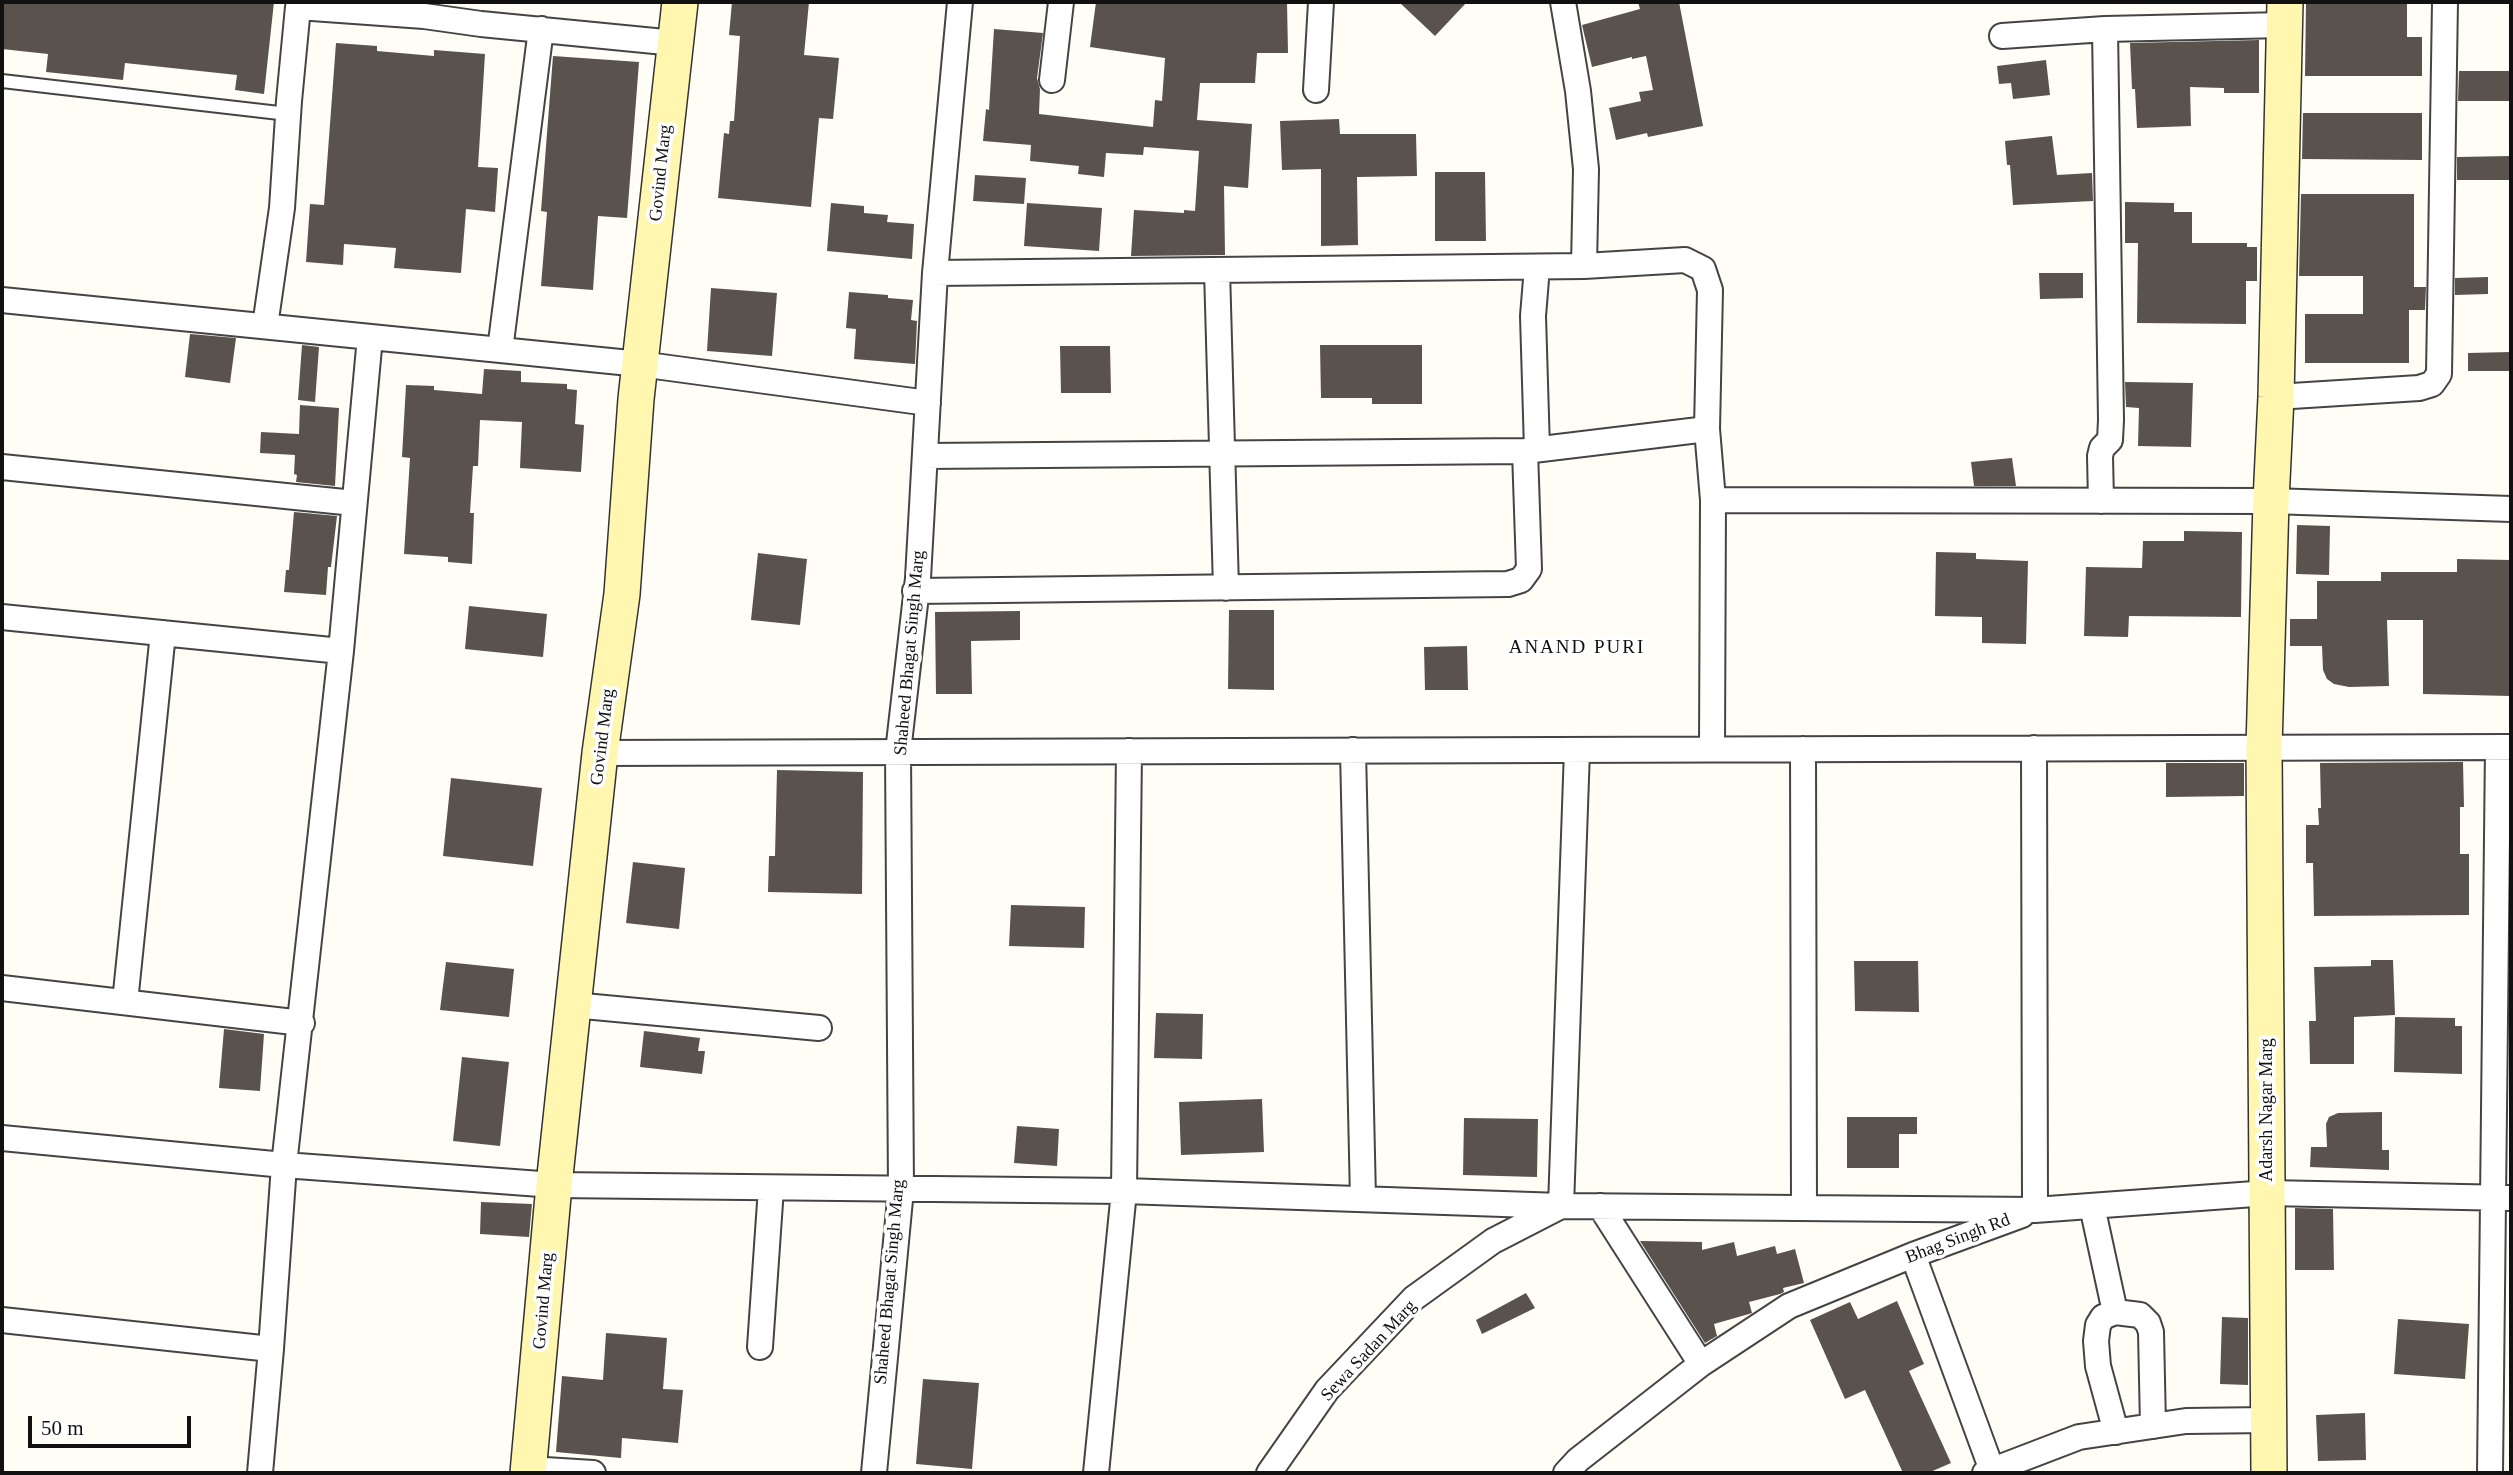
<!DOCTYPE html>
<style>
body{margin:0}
#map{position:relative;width:2513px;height:1475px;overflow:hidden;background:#fffdf5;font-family:Georgia,serif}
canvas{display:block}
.frame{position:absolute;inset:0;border:4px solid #111;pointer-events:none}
.scale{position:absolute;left:28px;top:1416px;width:163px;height:32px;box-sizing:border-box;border:4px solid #111;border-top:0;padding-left:9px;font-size:21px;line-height:24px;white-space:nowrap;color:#111;-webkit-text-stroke:5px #fff;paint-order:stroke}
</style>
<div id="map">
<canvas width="2513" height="1475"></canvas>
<div class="frame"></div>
<div class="scale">50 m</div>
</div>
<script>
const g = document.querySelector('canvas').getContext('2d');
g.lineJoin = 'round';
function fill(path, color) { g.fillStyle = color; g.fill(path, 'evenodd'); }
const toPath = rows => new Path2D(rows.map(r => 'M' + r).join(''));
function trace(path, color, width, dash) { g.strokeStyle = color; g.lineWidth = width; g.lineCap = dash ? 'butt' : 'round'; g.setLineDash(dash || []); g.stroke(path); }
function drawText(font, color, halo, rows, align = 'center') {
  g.font = font + ' Georgia,serif'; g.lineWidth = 7; g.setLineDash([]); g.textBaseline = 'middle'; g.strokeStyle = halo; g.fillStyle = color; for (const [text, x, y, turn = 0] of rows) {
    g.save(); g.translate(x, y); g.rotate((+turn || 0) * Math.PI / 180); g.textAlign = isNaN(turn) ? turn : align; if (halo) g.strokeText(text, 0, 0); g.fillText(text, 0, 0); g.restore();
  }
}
const building = toPath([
 [2,2,274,2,264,94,235,90,237,75,125,63,123,80,46,72,48,54,2,49],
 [732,2,809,2,804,55,839,58,833,119,819,118,811,207,718,198,724,133,729,134,730,121,734,121,740,36,729,35],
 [1096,2,1287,2,1288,53,1257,53,1255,83,1200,83,1197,120,1252,124,1248,188,1224,186,1225,255,1131,256,1134,210,1184,213,1184,210,1195,211,1199,151,1144,147,1143,155,1106,153,1104,177,1078,174,1079,166,1030,161,1031,145,983,141,986,109,989,110,994,29,1043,33,1037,78,1040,89,1039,114,1153,127,1155,100,1162,101,1165,58,1090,47],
 [1399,2,1467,2,1435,36],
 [1638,2,1679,2,1703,126,1648,137,1647,133,1616,140,1609,108,1641,101,1639,92,1653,90,1646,56,1632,59,1632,57,1592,67,1582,25,1640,9],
 [2306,2,2407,2,2407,37,2422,37,2422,76,2305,76],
 [2259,40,2259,93,2224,93,2224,88,2190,87,2191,126,2137,128,2135,89,2132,89,2130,43],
 [336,43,377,46,377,51,434,56,434,50,485,54,478,167,498,168,495,212,466,209,461,273,394,268,396,248,344,244,343,265,306,262,310,204,324,205],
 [553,56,639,62,627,218,598,216,593,290,541,286,547,212,541,211],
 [2046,60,2050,95,2013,99,2011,83,1999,84,1997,66],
 [2459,71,2511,71,2511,101,2458,101],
 [2303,113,2422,113,2422,160,2302,159],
 [1339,119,1340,134,1416,134,1417,176,1357,177,1358,245,1321,246,1321,169,1282,170,1280,121],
 [2052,136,2057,175,2092,173,2093,201,2013,205,2010,165,2007,165,2005,141],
 [2511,156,2511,180,2457,180,2457,157],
 [1435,172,1485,172,1486,241,1435,241],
 [975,175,1026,178,1024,204,973,201],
 [2301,194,2414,194,2414,287,2426,287,2425,310,2409,310,2409,363,2305,363,2305,314,2363,314,2363,276,2299,276],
 [2125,202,2174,203,2174,212,2192,212,2192,243,2247,243,2247,247,2257,247,2257,281,2246,281,2246,324,2137,323,2138,243,2125,243],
 [831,203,864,206,864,213,888,215,887,222,914,224,912,259,827,251],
 [1027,203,1102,208,1099,251,1024,246],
 [2039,273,2083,273,2083,298,2040,299],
 [2488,277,2488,294,2455,295,2455,278],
 [711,288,777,293,772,356,707,351],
 [849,292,888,295,888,298,913,300,911,320,917,321,915,364,854,359,856,329,846,328],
 [190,334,236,338,230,383,185,377],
 [302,345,319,347,315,402,298,400],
 [1320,345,1422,345,1422,404,1372,404,1372,398,1321,398],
 [1060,346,1110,346,1111,393,1061,393],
 [2511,352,2511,371,2468,371,2468,353],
 [484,369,521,371,521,382,567,384,567,389,577,390,575,424,584,425,581,472,520,468,522,422,480,420,478,466,473,466,470,513,474,513,472,564,448,562,448,557,404,554,410,458,402,457,406,385,434,386,434,390,482,394],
 [2125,382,2193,383,2191,447,2138,446,2139,408,2126,407],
 [300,405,339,408,335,486,296,482,297,475,294,474,295,455,260,453,261,432,299,434],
 [2012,458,2016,486,1974,486,1971,462],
 [294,512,337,516,331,567,328,567,326,595,284,592,286,570,289,570],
 [2297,525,2330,526,2329,575,2296,574],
 [2184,531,2242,532,2241,617,2129,616,2128,637,2084,636,2086,567,2142,568,2143,541,2184,541],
 [1936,552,1976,553,1976,559,2028,561,2026,644,1982,643,1982,617,1935,616],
 [758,553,807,559,800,625,751,620],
 [2457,559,2511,560,2511,696,2423,694,2423,620,2387,620,2389,686,2349,687,2334,684,2327,679,2323,670,2322,646,2290,646,2290,619,2317,619,2317,581,2381,581,2381,572,2457,572],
 [469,606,547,614,543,657,465,649],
 [1229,610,1274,610,1274,690,1228,689],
 [1020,611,1020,640,971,641,972,694,936,694,935,612],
 [1467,646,1468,690,1425,690,1424,647],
 [2463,762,2464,807,2460,807,2460,854,2469,854,2469,915,2314,916,2313,863,2306,863,2306,825,2319,825,2318,808,2321,808,2320,763],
 [2166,763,2244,763,2244,796,2166,797],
 [777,770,863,772,862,894,768,892,769,856,775,856],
 [451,778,542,788,533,866,443,856],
 [633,862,685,868,679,929,626,923],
 [1011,905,1085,907,1084,948,1009,946],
 [2371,960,2393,960,2395,1015,2354,1017,2354,1064,2310,1064,2309,1021,2316,1021,2314,967,2371,966],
 [1854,961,1918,961,1919,1012,1855,1011],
 [446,962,514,969,509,1017,440,1010],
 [1156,1013,1203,1014,1202,1059,1154,1058],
 [2395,1017,2455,1018,2455,1026,2462,1026,2462,1074,2394,1072],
 [224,1029,264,1034,260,1091,219,1088],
 [644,1031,700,1038,698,1051,705,1051,702,1074,640,1067],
 [462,1057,509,1062,500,1146,453,1141],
 [1262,1099,1264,1152,1181,1155,1179,1102],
 [2382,1112,2382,1150,2389,1150,2389,1170,2310,1167,2311,1147,2327,1147,2326,1124,2329,1117,2338,1113],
 [1847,1117,1917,1117,1917,1134,1899,1134,1899,1168,1847,1168],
 [1464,1118,1538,1119,1537,1177,1463,1175],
 [1017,1126,1059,1129,1057,1166,1014,1163],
 [481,1202,532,1204,529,1237,480,1234],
 [2295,1208,2333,1209,2334,1270,2295,1270],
 [1640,1241,1702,1242,1702,1250,1734,1242,1737,1256,1775,1246,1777,1254,1795,1249,1804,1283,1783,1288,1784,1292,1780,1294,1749,1302,1752,1313,1749,1314,1714,1324,1717,1336,1705,1343],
 [1526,1293,1535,1308,1482,1334,1476,1320],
 [1897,1301,1924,1364,1909,1371,1951,1463,1928,1473,1903,1473,1865,1390,1845,1399,1810,1320,1850,1302,1858,1319],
 [2222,1317,2248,1318,2248,1385,2220,1384],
 [2398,1319,2469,1324,2465,1379,2394,1374],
 [606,1333,667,1338,663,1389,683,1390,678,1443,622,1438,621,1458,556,1452,562,1376,603,1380],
 [923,1379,979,1383,972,1469,916,1464],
 [2365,1413,2366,1460,2318,1461,2316,1415]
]);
const lane = toPath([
 [2,81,288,114]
]);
const street = toPath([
 [1563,2,1578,91,1586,169,1584,266],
 [2002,36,2105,29],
 [1052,80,1061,2],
 [1316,90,1321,2],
 [1537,267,1533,316,1537,449],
 [1217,270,1226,588],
 [935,273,1584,266,1685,260,1703,269,1710,290,1707,429,1713,500,1712,749],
 [2,300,640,364,928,403],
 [265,326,282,208,289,101,298,7,424,16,481,24,675,43],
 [500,350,541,29],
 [2276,397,2419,388,2432,384,2439,374,2445,2],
 [925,456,1525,451,1707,429],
 [2,467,354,503],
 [1713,500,2271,501,2511,509],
 [2101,501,2100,456,2102,448,2110,440,2111,420,2105,29,2284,25],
 [915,591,1508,584,1521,580,1529,569,1525,451],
 [2,617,341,651],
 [2034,748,2035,1210],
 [1803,749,1804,1208],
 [1353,750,1363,1199],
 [600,753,2511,747],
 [2,988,302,1023],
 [125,1002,163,633],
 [573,1005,819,1028],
 [2,1138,284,1165,554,1185,1124,1191,1561,1206,2035,1210,2268,1193,2511,1198],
 [1600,1206,1701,1364],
 [2092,1206,2115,1312],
 [1913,1255,1993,1473],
 [2,1320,271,1349],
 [760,1347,771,1188],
 [2116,1432,2098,1366,2096,1341,2098,1325,2103,1317,2115,1312,2140,1315,2148,1323,2151,1332,2153,1426],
 [529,1469,593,1473],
 [260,1473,271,1349,284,1165,341,651,370,337],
 [874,1473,901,1189,898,752,918,578,935,273,960,2],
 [1096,1473,1124,1191,1129,751],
 [1269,1473,1327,1390,1414,1298,1493,1241,1561,1206,1577,750],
 [1566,1473,1578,1460,1701,1364,1789,1306,1913,1255,2022,1215],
 [1985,1473,2079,1437,2186,1421,2268,1420],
 [2490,1473,2498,747]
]);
const secondary = toPath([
 [528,1473,554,1185,600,753,622,594,636,399,680,2],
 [2269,1473,2264,748,2271,501,2276,397,2285,2]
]);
const streetNames = [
 ["Govind Marg",661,173,-84],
 ["Shaheed Bhagat Singh Marg",910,653,-85],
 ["Govind Marg",603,737,-83],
 ["Adarsh Nagar Marg",2267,1110,-90],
 ["Bhag Singh Rd",1958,1239,-21],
 ["Shaheed Bhagat Singh Marg",890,1282,-85],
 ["Govind Marg",544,1301,-85],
 ["Sewa Sadan Marg",1369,1351,-47]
];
const neighbourhoodNames = [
 ["ANAND PURI",1577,648]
];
fill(building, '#5a524d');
trace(lane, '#444', 16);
trace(street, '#444', 28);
trace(secondary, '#333', 38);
trace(lane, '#fff', 12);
trace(street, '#fff', 24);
trace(secondary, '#fff6b0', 35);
drawText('18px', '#111', '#fff', streetNames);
g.letterSpacing = '2px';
drawText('19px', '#111', '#fff', neighbourhoodNames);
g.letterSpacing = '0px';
</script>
